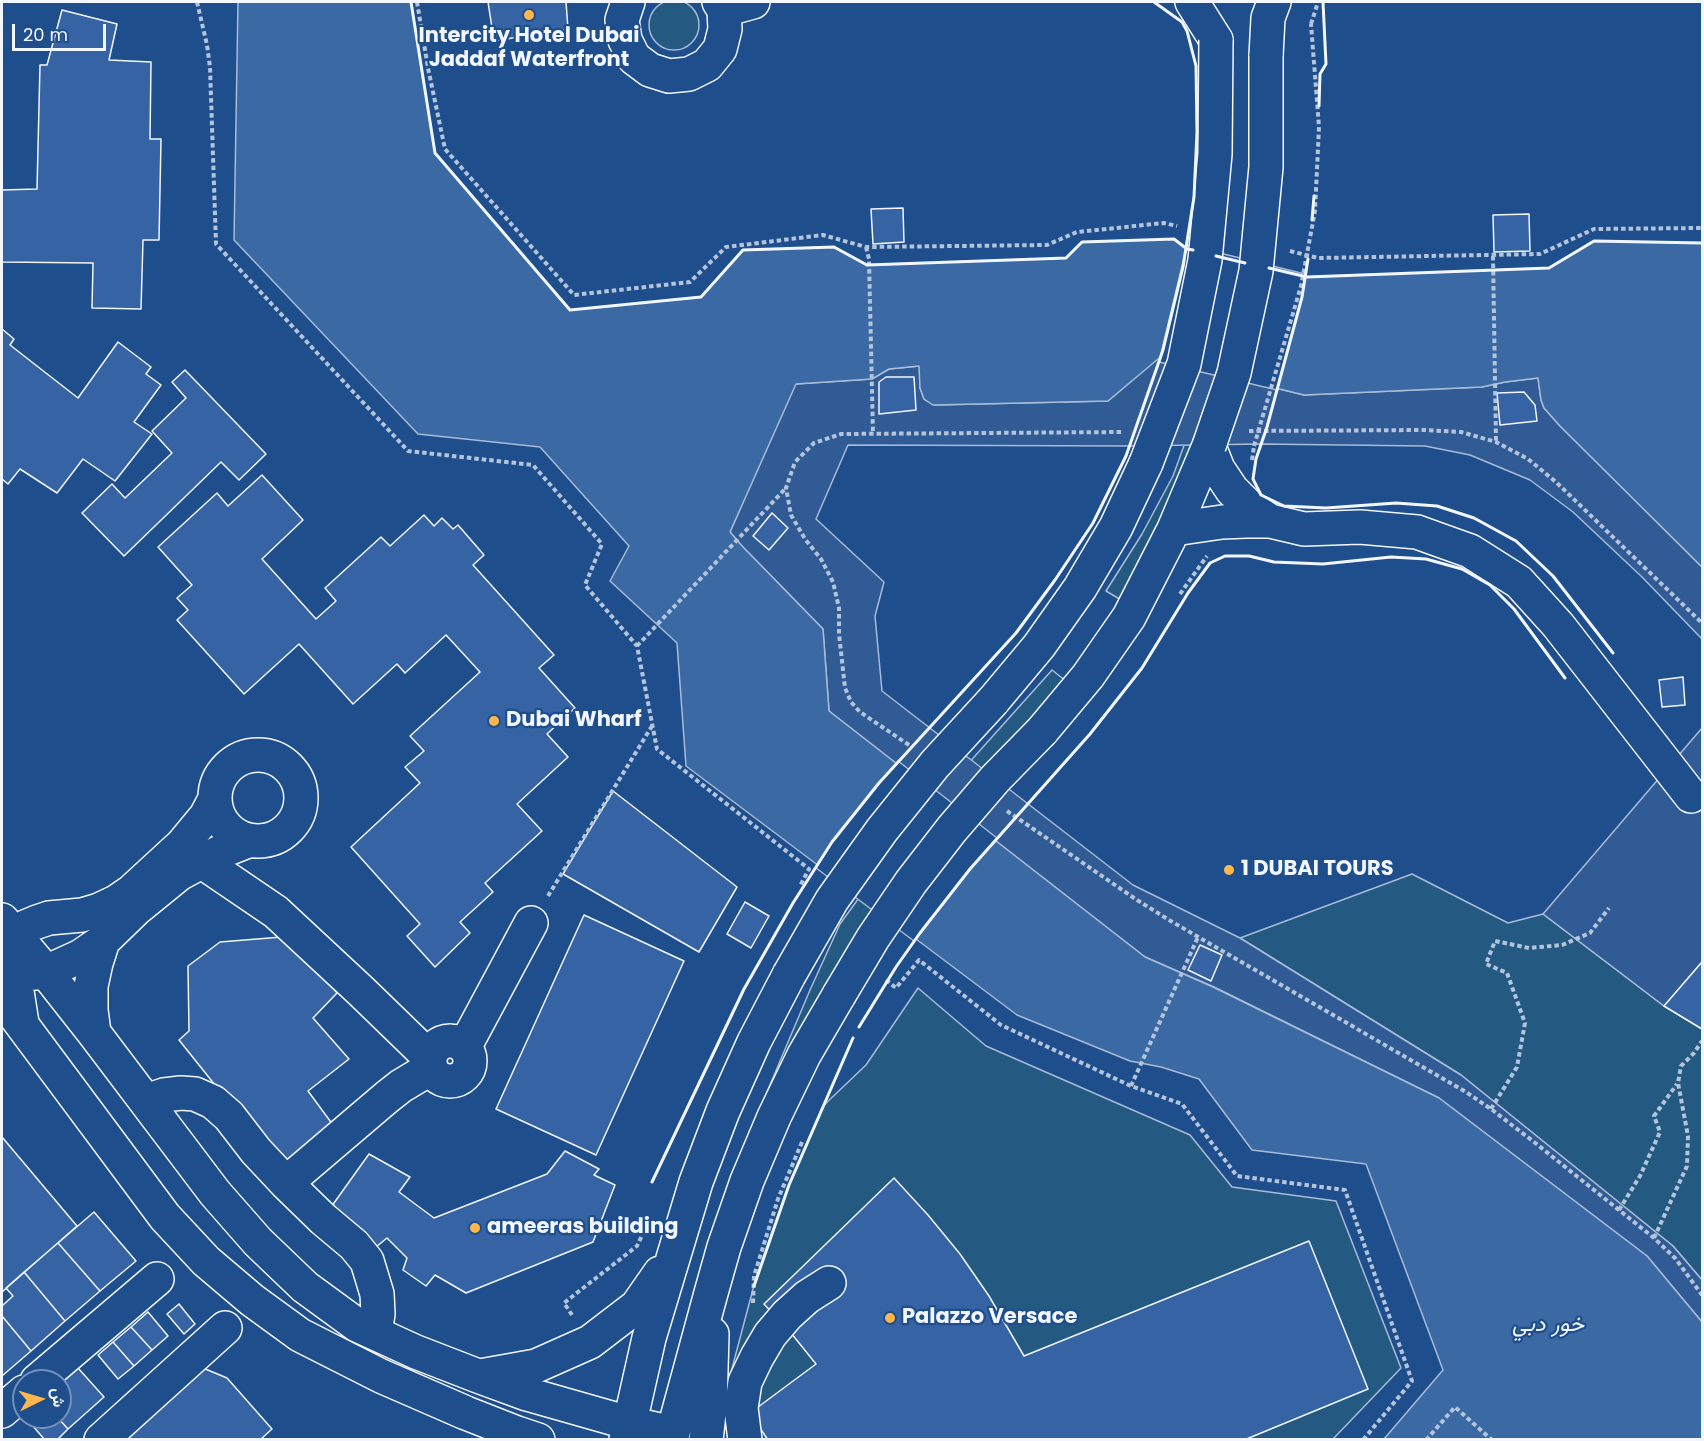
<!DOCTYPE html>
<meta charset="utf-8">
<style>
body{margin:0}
#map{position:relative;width:1704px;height:1441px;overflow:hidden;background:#1f4e8c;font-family:Poppins,Vazirmatn,sans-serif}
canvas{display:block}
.frame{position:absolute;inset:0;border:3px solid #f2f6ff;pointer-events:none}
.north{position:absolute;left:12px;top:1369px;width:60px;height:60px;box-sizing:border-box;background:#1f4e8c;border:2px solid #7391ba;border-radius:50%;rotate:85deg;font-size:16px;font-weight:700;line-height:24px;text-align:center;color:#f2f6ff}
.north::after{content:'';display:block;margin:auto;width:21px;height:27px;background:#ffb74d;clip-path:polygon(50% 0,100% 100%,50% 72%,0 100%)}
.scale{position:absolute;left:12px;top:24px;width:94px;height:27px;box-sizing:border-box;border:3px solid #f2f6ff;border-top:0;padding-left:8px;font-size:18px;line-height:21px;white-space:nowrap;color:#f2f6ff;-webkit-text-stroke:4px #1f4e8c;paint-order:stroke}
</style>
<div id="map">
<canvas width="1704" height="1441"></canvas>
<div class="frame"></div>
<div class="north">ش</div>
<div class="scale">20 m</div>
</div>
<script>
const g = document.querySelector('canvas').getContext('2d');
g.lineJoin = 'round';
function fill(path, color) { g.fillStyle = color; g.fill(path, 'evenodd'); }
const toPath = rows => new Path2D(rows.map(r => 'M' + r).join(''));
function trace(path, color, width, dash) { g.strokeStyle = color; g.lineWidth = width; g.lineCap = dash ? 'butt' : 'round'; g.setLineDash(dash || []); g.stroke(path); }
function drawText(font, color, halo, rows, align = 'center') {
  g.font = font + ' Poppins,Vazirmatn,sans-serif'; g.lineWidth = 4.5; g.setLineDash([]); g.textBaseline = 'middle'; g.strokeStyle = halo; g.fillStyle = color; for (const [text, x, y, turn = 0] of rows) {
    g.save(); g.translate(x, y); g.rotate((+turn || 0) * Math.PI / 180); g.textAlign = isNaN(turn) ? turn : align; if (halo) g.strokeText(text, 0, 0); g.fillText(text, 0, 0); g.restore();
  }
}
const green = toPath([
 '649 25a25 25 0 1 1 50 0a25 25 0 1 1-50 0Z',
 [1195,415,1208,419,1123,601,1106,591,1142,534,1173,476,1195,415],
 [1052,670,1066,681,750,1146,745,1144,810,990,840,924,880,869,966,766,1052,670],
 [1412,874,1508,923,1543,914,1664,1006,1702,1029,1702,1280,1673,1246,1461,1075,1240,938,1412,874],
 [918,988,986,1046,1190,1135,1232,1187,1336,1201,1401,1368,1333,1439,716,1440,721,1410,753,1289,789,1185,823,1106,866,1065,918,988]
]);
const parking = toPath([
 [1157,359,1304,395,1482,387,1505,382,1538,378,1541,400,1544,408,1560,426,1702,567,1702,639,1642,577,1573,512,1530,480,1470,455,1425,446,1261,444,1130,446,848,445,816,519,884,582,875,616,882,691,1133,885,1240,938,1461,1075,1673,1246,1702,1280,1702,1322,1647,1256,1439,1098,1214,987,1145,957,829,711,823,629,742,546,730,532,795,384,872,379,889,369,920,366,920,388,924,399,934,405,1108,401,1157,359],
 [1702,728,1702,962,1664,1006,1543,914,1702,728]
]);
const water = toPath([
 [238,2,411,2,435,153,570,310,701,297,743,250,834,247,867,265,1066,258,1082,242,1174,239,1187,249,1307,277,1549,268,1594,241,1702,243,1702,567,1560,426,1544,408,1541,400,1538,378,1505,382,1482,387,1304,395,1158,359,1108,401,933,405,924,399,920,388,919,366,889,369,872,379,796,384,730,532,742,546,823,629,829,711,1145,957,1213,987,1439,1098,1647,1256,1702,1322,1702,1439,1384,1439,1443,1370,1366,1164,1252,1150,1199,1079,1161,1067,1130,1061,1017,1015,686,766,677,643,610,581,629,546,540,447,418,434,234,240,238,2]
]);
const pier = toPath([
 [1187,245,1305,274,1302,297,1277,390,1159,362,1187,245],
 [898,761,997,838,970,869,914,941,816,868,832,842,879,783,898,761]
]);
const building = toPath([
 [488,2,566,2,568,29,494,41,488,2],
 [62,10,117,24,109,60,151,62,150,139,161,139,159,240,143,240,141,309,92,308,93,263,2,262,2,190,37,189,40,65,47,65,62,10],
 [903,208,904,242,873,244,871,209,903,208],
 [1529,214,1530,251,1494,252,1493,215,1529,214],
 [2,329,14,339,10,345,78,398,118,342,151,367,146,374,161,385,134,422,152,434,115,481,83,459,57,493,20,469,8,484,2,479,2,329],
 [185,370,266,454,239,480,221,462,124,556,82,513,112,484,125,498,172,453,152,431,186,398,172,382,185,370],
 [886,377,914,377,916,410,879,414,879,382,886,377],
 [1524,392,1535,405,1537,421,1500,425,1497,393,1524,392],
 [262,475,303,520,262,559,316,619,336,601,325,588,381,537,390,546,424,515,434,526,442,518,453,529,458,525,484,555,473,565,554,655,539,668,575,708,547,734,568,757,517,804,542,831,485,883,493,892,460,922,470,933,435,967,407,936,420,924,351,847,420,783,405,767,424,751,410,736,480,672,446,635,405,673,397,664,353,704,299,644,244,694,177,620,188,610,177,598,192,585,158,547,217,493,228,506,262,475],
 [772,513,788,528,769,550,753,536,772,513],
 [1683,677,1685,705,1662,707,1659,680,1683,677],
 [613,791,737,887,699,952,563,874,613,791],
 [745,902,769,916,751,948,727,934,745,902],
 [584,915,684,961,596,1155,496,1109,584,915],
 [294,936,337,993,313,1018,349,1059,308,1091,336,1129,283,1170,179,1040,189,1031,188,966,220,942,294,936],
 [1200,945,1222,955,1211,981,1188,970,1200,945],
 [1702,962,1702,1029,1664,1006,1702,962],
 [2,1137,77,1226,2,1292,2,1137],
 [565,1151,599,1169,594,1175,615,1185,593,1242,466,1293,435,1275,426,1286,403,1270,407,1258,387,1238,376,1247,329,1210,369,1154,410,1177,399,1192,434,1218,547,1174,565,1151],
 [894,1178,928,1215,960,1254,989,1296,1024,1356,1309,1241,1368,1389,1244,1440,768,1440,750,1413,816,1364,791,1333,764,1304,894,1178],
 [94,1212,136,1261,100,1291,58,1243,94,1212],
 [58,1243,100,1291,65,1321,24,1272,58,1243],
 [24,1272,65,1321,31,1351,2,1316,2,1306,13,1296,6,1288,24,1272],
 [179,1304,195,1324,184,1334,167,1314,179,1304],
 [148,1312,168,1336,152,1350,131,1327,148,1312],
 [2,1316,31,1351,2,1376,2,1316],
 [131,1327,152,1350,134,1366,113,1342,131,1327],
 [113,1342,134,1366,118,1379,98,1355,113,1342],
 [78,1368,104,1397,68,1429,57,1417,60,1417,60,1384,78,1368],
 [203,1368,227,1378,272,1429,260,1440,113,1440,203,1368],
 [25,1417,57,1417,68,1429,57,1440,45,1440,25,1417]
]);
const path = toPath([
 [197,2,207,45,210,67,216,244,408,451,533,465,602,544,585,585,637,646,657,749,809,869,800,886],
 [417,2,428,68,445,149,574,295,690,282,726,247,823,235,866,247,1047,245,1077,232,1164,223,1177,226],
 [1311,24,1318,2],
 [866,247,869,259,873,434],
 [1290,251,1318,258,1540,254,1594,229,1702,228],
 [1493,256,1496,442],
 [1249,431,1425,430,1461,432,1496,442,1528,459,1556,482,1702,623],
 [1252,460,1254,446],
 [1180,594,1207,556],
 [637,646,786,488],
 [909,745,860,712,851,702,845,688,839,634,839,608,833,582,821,559,805,539,791,515,786,488,795,462,814,443,841,434,1124,432],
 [1007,811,1137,900,1169,920,1466,1092,1491,1109,1534,1142,1654,1238,1675,1258,1702,1295],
 [548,896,652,726],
 [886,980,896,988,919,960,1001,1025,1131,1086,1182,1104,1237,1176,1345,1190,1412,1381,1363,1440],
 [1131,1086,1198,937],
 [1491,1109,1517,1067,1525,1023,1507,973,1486,964,1495,941,1529,948,1562,945,1590,933,1609,908],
 [1619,1210,1640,1176,1660,1132,1654,1116,1677,1084],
 [1654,1238,1687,1166,1688,1136,1678,1083,1681,1066,1694,1053,1702,1041],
 [753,1303,754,1276,778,1199,802,1142],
 [572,1315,564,1303,637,1246,646,1227],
 [1426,1440,1455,1407,1492,1440]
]);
const minor = toPath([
 [628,2,622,20,625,40,634,58,650,70,669,76,689,74,707,65,720,49,725,29,724,10,719,2],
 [1192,2,1216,40],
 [724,10,753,2],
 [1266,56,1268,18,1274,2],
 [1209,446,1218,469,1232,490,1249,507,1270,521],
 [1174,529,1222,522,1246,521,1270,521,1304,529,1360,527,1417,532,1470,551,1519,582,1558,625,1691,796],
 [993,701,1039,646,1080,588,1116,527,1146,463],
 [1042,731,1088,676,1129,617,1174,529,1209,446],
 '215 798a43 43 0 1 1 86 0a43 43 0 1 1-86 0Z',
 [201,861,276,912,362,992,430,1058],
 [2,920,46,972,94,1033,215,1193,258,1242,305,1287,357,1325,416,1352,478,1376,527,1394,629,1423,673,1433],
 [24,974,46,972,81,956,103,941,136,909,179,874,220,852,248,841],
 [2,998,165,1217,206,1261,252,1300,300,1335,381,1376,466,1413,517,1433,538,1440],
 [22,1023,12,960,12,945,16,936,25,927,37,922,49,918,82,915,99,910,116,902,132,891,182,845,206,816,215,799],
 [94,1033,91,1010,91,986,96,963,103,941],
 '430 1061a20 20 0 1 1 40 0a20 20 0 1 1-40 0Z',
 [465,1046,531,923],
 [146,1101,164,1095,181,1093,195,1094,213,1102,229,1116,256,1151,286,1183,323,1219,354,1245,367,1261,377,1294,378,1314,375,1333],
 [286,1183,387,1097,401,1086,431,1068],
 [480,1376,536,1366,590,1342,637,1306,660,1273],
 [37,1381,157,1279],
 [2,1411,24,1392],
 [101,1440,225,1328],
 [626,1440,649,1338,696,1182,723,1111,754,1042,789,975],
 [671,1440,711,1293,724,1247,747,1181,774,1117,804,1055,839,995],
 [706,1440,710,1405,712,1334],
 [745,1440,741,1408,745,1382,757,1357,770,1335,787,1315,807,1297,829,1283]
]);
const pathBridge = toPath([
 [1254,446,1301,286,1315,211,1319,127,1311,24]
]);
const minorBridge = toPath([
 [1209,446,1234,373,1256,271,1266,167,1266,56],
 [1146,463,1184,364,1205,260,1215,154,1216,40],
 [789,975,832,900,882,830,935,764,993,701],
 [839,995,873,938,911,882,952,829,995,779,1042,731]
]);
const wall = toPath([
 [411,2,435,153,570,310,701,297,743,250,834,247,867,265,1066,258,1082,242,1174,239,1187,249,1193,250],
 [1319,106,1320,74,1326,64,1323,2],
 [1312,220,1314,196],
 [1216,256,1245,263],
 [1308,259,1302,297,1267,427,1256,459,1253,479,1261,495,1284,506,1326,508,1396,503,1437,506,1474,518,1516,541,1553,576,1613,653],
 [1269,268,1307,277,1549,268,1594,241,1702,243],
 [859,1027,896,967,920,933,970,869,1090,734,1142,668,1188,593,1210,563,1225,556,1249,556,1274,562,1323,564,1391,557,1426,559,1462,569,1490,585,1514,609,1565,678],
 [652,1182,744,989,793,903,832,842,879,783,1016,633,1055,580,1093,523,1126,456,1163,350,1183,267,1194,197,1197,132,1196,66,1187,31,1182,22,1154,2],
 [754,1286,789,1185,853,1038]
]);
const markers = [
 [529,15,6,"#ffb74d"],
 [494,721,6,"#ffb74d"],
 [1229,870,6,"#ffb74d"],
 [475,1228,6,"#ffb74d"],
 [890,1318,6,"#ffb74d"]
];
const poiNames = [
 ["Intercity Hotel Dubai",529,37,"center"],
 ["Jaddaf Waterfront",529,61,"center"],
 ["Dubai Wharf",506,721],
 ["1 DUBAI TOURS",1241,870],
 ["ameeras building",487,1228],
 ["Palazzo Versace",902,1318]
];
const waterNames = [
 ["خور دبي",1548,1325]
];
fill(green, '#245a82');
trace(green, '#a8bbd7', 1.5);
fill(parking, '#305b95');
trace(parking, '#a8bbd7', 1.5);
fill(water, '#3b69a3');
trace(water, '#a8bbd7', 1.5);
fill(pier, '#1f4e8c');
trace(pier, '#a8bbd7', 1.5);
fill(building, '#3563a3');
trace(building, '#f2f6ff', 1.5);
trace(minor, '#f2f6ff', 36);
trace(path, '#b3c4dc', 4, [4.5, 3]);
trace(minor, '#1f4e8c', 33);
trace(minorBridge, '#f2f6ff', 36, []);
trace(pathBridge, '#b3c4dc', 4, [4.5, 3]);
trace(minorBridge, '#1f4e8c', 33);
trace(wall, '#f2f6ff', 3);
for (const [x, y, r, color] of markers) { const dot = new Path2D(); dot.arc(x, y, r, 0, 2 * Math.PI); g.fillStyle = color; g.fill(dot); trace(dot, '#1f4e8c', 2); }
drawText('bold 21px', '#f2f6ff', '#1f4e8c', poiNames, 'left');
drawText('italic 22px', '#f2f6ff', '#1f4e8c', waterNames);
</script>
